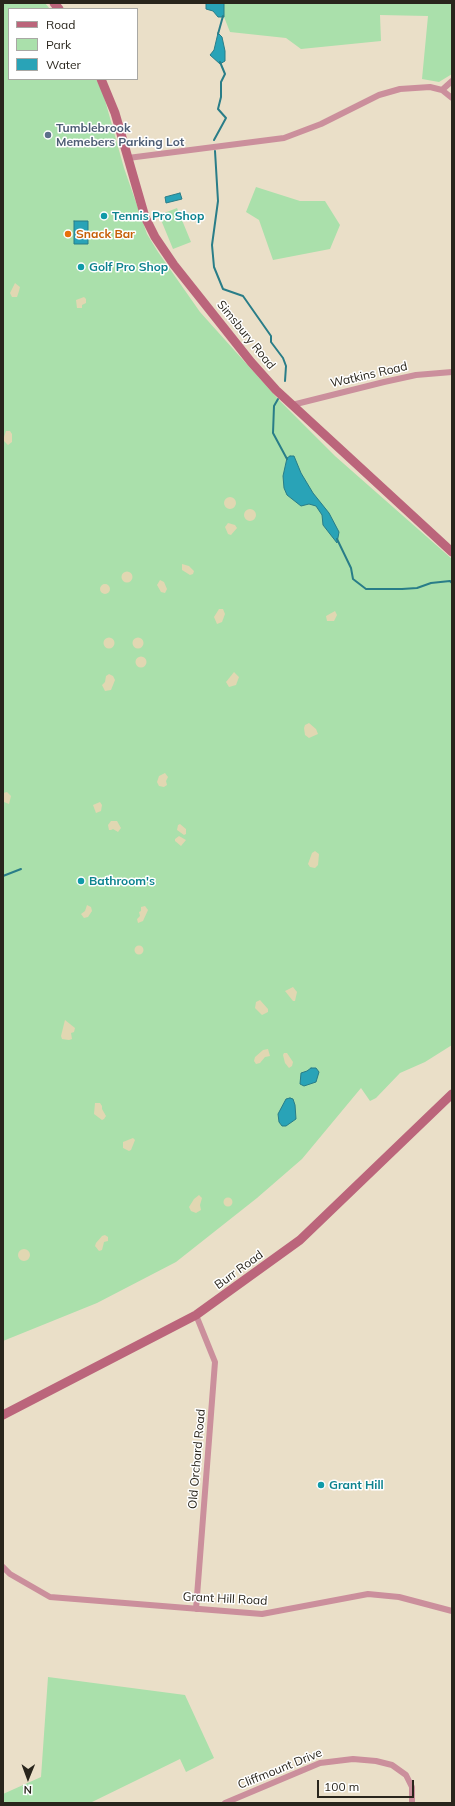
<!DOCTYPE html>
<style>
body{margin:0}
#map{position:relative;width:455px;height:1806px;overflow:hidden;background:#eadfc8;font-family:Mulish,sans-serif}
canvas{display:block}
.frame{position:absolute;inset:0;border:4px solid #29251c;pointer-events:none}
.legend{position:absolute;left:8px;top:8px;width:130px;height:72px;box-sizing:border-box;background:#fff;border:1px solid #a9a8a4;margin:0;padding:5px 7px;list-style:none;font-size:12px;color:#29251c}
.legend li{display:flex;align-items:center;gap:8px;height:20px}
.legend b{width:20px;border:1px solid #a9a8a4}
.north{position:absolute;left:8px;top:1758px;width:40px;height:40px;-webkit-text-stroke:3px #fff;paint-order:stroke;rotate:181deg;font-size:11px;font-weight:700;line-height:16px;text-align:center;color:#29251c}
.north::after{content:'';display:block;margin:auto;width:14px;height:18px;background:#29251c;clip-path:polygon(50% 0,100% 100%,50% 72%,0 100%)}
.scale{position:absolute;left:317px;top:1780px;width:97px;height:18px;box-sizing:border-box;border:2px solid #29251c;border-top:0;padding-left:5px;font-size:12px;line-height:14px;white-space:nowrap;color:#29251c;-webkit-text-stroke:3px #fff;paint-order:stroke}
</style>
<div id="map">
<canvas width="455" height="1806"></canvas>
<div class="frame"></div>
<ul class="legend">
<li><b style="height:5px;background:#bb657b"></b>Road</li>
<li><b style="height:11px;background:#aae0ab"></b>Park</li>
<li><b style="height:11px;background:#29a3b7"></b>Water</li>
</ul>
<div class="north">N</div>
<div class="scale">100 m</div>
</div>
<script>
const g = document.querySelector('canvas').getContext('2d');
g.lineJoin = 'round';
function fill(path, color) { g.fillStyle = color; g.fill(path, 'evenodd'); }
const toPath = rows => new Path2D(rows.map(r => 'M' + r).join(''));
function trace(path, color, width, dash) { g.strokeStyle = color; g.lineWidth = width; g.lineCap = dash ? 'butt' : 'round'; g.setLineDash(dash || []); g.stroke(path); }
function drawText(font, color, halo, rows, align = 'center') {
  g.font = font + ' Mulish,sans-serif'; g.lineWidth = 3; g.setLineDash([]); g.textBaseline = 'middle'; g.strokeStyle = halo; g.fillStyle = color; for (const [text, x, y, turn = 0] of rows) {
    g.save(); g.translate(x, y); g.rotate((+turn || 0) * Math.PI / 180); g.textAlign = isNaN(turn) ? turn : align; if (halo) g.strokeText(text, 0, 0); g.fillText(text, 0, 0); g.restore();
  }
}
const green = toPath([
 [3,3,45,3,50,9,9,9,9,79,96,79,103,93,124,168,147,234,158,252,200,312,278,399,335,456,452,559,452,1045,425,1062,400,1073,376,1098,370,1101,361,1088,302,1159,257,1198,176,1262,97,1303,3,1341],
 [224,3,452,3,452,74,439,82,422,79,428,16,380,15,381,41,301,49,286,38,230,32,224,17],
 [256,187,300,201,325,201,340,225,330,249,273,260,259,220,246,212],
 [177,208,191,242,173,249,159,215],
 [48,1677,185,1695,214,1758,186,1772,180,1759,90,1803,3,1803,3,1794,41,1777]
]);
const sand = toPath([
 [15,283,20,287,19,291,17,297,12,297,10,293],
 [84,297,86,299,86,303,82,305,82,308,77,308,76,300],
 [6,431,10,431,12,434,12,442,8,445,3,440],
 '224 503a6 6 0 1 1 12 0a6 6 0 1 1-12 0Z',
 '244 515a6 6 0 1 1 12 0a6 6 0 1 1-12 0Z',
 [228,523,235,525,237,528,231,535,228,534,225,527],
 [182,564,189,566,194,571,193,574,190,575,182,570],
 '121.5 577a5.5 5.5 0 1 1 11 0a5.5 5.5 0 1 1-11 0Z',
 [160,580,164,582,167,589,165,593,161,592,157,585],
 '100 589a5 5 0 1 1 10 0a5 5 0 1 1-10 0Z',
 [219,609,223,609,225,614,222,622,217,624,214,617],
 [335,611,337,615,334,621,327,621,326,616],
 '132.5 643a5.5 5.5 0 1 1 11 0a5.5 5.5 0 1 1-11 0Z',
 '103.5 643a5.5 5.5 0 1 1 11 0a5.5 5.5 0 1 1-11 0Z',
 '135.5 662a5.5 5.5 0 1 1 11 0a5.5 5.5 0 1 1-11 0Z',
 [234,672,239,677,236,685,229,687,226,682],
 [109,674,113,676,115,680,111,690,105,691,102,685,105,682,106,676],
 [309,723,316,729,318,734,309,738,305,735,304,728,305,725],
 [165,773,168,777,166,781,167,785,164,787,159,786,157,782,159,776],
 [7,792,11,796,9,804,4,802,3,796,3,793],
 [100,802,102,805,101,811,96,813,93,805],
 [111,821,117,821,121,828,118,832,113,829,111,830,109,830,108,825],
 [180,824,186,829,186,834,184,835,177,830,178,825],
 [179,836,186,840,181,846,175,841,175,839],
 [315,851,319,854,318,865,315,868,310,867,308,864,312,853],
 [87,905,91,907,92,911,88,917,84,918,81,914,85,911],
 [145,906,148,910,143,921,138,923,137,919,140,916,139,912,141,911,141,907],
 '134.5 950a4.5 4.5 0 1 1 9 0a4.5 4.5 0 1 1-9 0Z',
 [293,987,297,992,295,1001,293,1001,285,991],
 [260,1000,268,1009,268,1012,262,1015,255,1008,256,1002],
 [65,1020,75,1028,74,1032,71,1033,72,1039,69,1040,62,1039,61,1036],
 [268,1049,270,1056,265,1057,260,1063,256,1064,254,1061,255,1057,263,1050],
 [284,1053,287,1053,293,1062,292,1066,289,1068,285,1063,283,1055],
 [95,1103,100,1103,102,1106,102,1109,106,1116,104,1119,102,1120,94,1114],
 [133,1138,135,1140,131,1150,129,1151,123,1148,123,1142],
 [199,1195,202,1198,200,1205,201,1210,196,1213,191,1211,189,1207,194,1199],
 '223.5 1202a4.5 4.5 0 1 1 9 0a4.5 4.5 0 1 1-9 0Z',
 [105,1235,108,1237,108,1241,104,1242,102,1250,99,1251,95,1246,96,1243,102,1236],
 '18 1255a6 6 0 1 1 12 0a6 6 0 1 1-12 0Z'
]);
const water = toPath([
 [206,3,224,3,224,17,218,17,213,11,206,9,206,3],
 [218,33,222,37,225,51,225,61,220,64,210,55,214,50,218,33],
 [180,193,182,199,166,203,165,197,180,193],
 [74,221,88,221,88,244,74,244,74,221],
 [290,456,294,456,301,473,313,493,329,513,339,532,337,543,323,525,322,515,316,506,309,504,301,506,287,495,284,488,283,476,287,458,290,456],
 [311,1068,316,1068,319,1072,316,1082,304,1086,300,1084,301,1073,307,1071,311,1068],
 [290,1098,293,1099,295,1105,296,1119,286,1126,282,1126,279,1122,278,1114,286,1099,290,1098]
]);
const stream = toPath([
 [218,34,223,16],
 [214,140,226,118,218,109,221,97,221,82,225,74,220,62],
 [215,151,218,201,212,245,214,267,223,289,243,296,271,336,271,342,283,358,286,366,285,381],
 [278,399,274,406,273,433,287,459],
 [337,539,351,568,353,579,366,589,402,589,417,588,431,583,450,581,452,583],
 [3,876,21,869]
]);
const street = toPath([
 [442,90,452,81],
 [128,158,284,138,321,124,379,95,400,89,430,87,442,90,452,98],
 [292,405,384,382,416,375,452,372],
 [196,1315,215,1362,196,1609],
 [3,1567,10,1574,50,1597,262,1614,368,1594,399,1597,452,1611],
 [225,1803,320,1763,353,1759,376,1761,392,1765,406,1775,412,1787,412,1803]
]);
const secondary = toPath([
 [54,3,59,9],
 [101,79,115,113,145,217,155,237,174,265,251,362,276,390,452,552],
 [3,1415,196,1315,300,1240,452,1094]
]);
const markers = [
 [48,135,4,"#5c6f8a"],
 [104,216,4,"#0f9aa8"],
 [68,234,4,"#e8710a"],
 [81,267,4,"#0f9aa8"],
 [81,881,4,"#0f9aa8"],
 [321,1485,4,"#0f9aa8"]
];
const serviceNames = [
 ["Tumblebrook",56,128],
 ["Memebers Parking Lot",56,142]
];
const cultureNames = [
 ["Tennis Pro Shop",112,216],
 ["Golf Pro Shop",89,267],
 ["Bathroom's",89,881],
 ["Grant Hill",329,1485]
];
const foodNames = [
 ["Snack Bar",76,234]
];
const streetNames = [
 ["Simsbury Road",246,335,51],
 ["Watkins Road",369,375,-13],
 ["Burr Road",239,1270,-36],
 ["Old Orchard Road",197,1459,-85],
 ["Grant Hill Road",225,1599,3],
 ["Cliffmount Drive",280,1769,-22]
];
fill(green, '#aae0ab');
fill(sand, '#e1d7b2');
fill(water, '#29a3b7');
trace(water, '#297d88', 1);
trace(stream, '#297d88', 2);
trace(street, '#cb8f9c', 6);
trace(secondary, '#bb657b', 9);
for (const [x, y, r, color] of markers) { const dot = new Path2D(); dot.arc(x, y, r, 0, 2 * Math.PI); g.fillStyle = color; g.fill(dot); trace(dot, '#fff', 1.5); }
drawText('bold 12px', '#4e5e75', '#fff', serviceNames, 'left');
drawText('bold 12px', '#0d838f', '#fff', cultureNames, 'left');
drawText('bold 12px', '#c56008', '#fff', foodNames, 'left');
drawText('12px', '#29251c', '#fff', streetNames);
</script>
